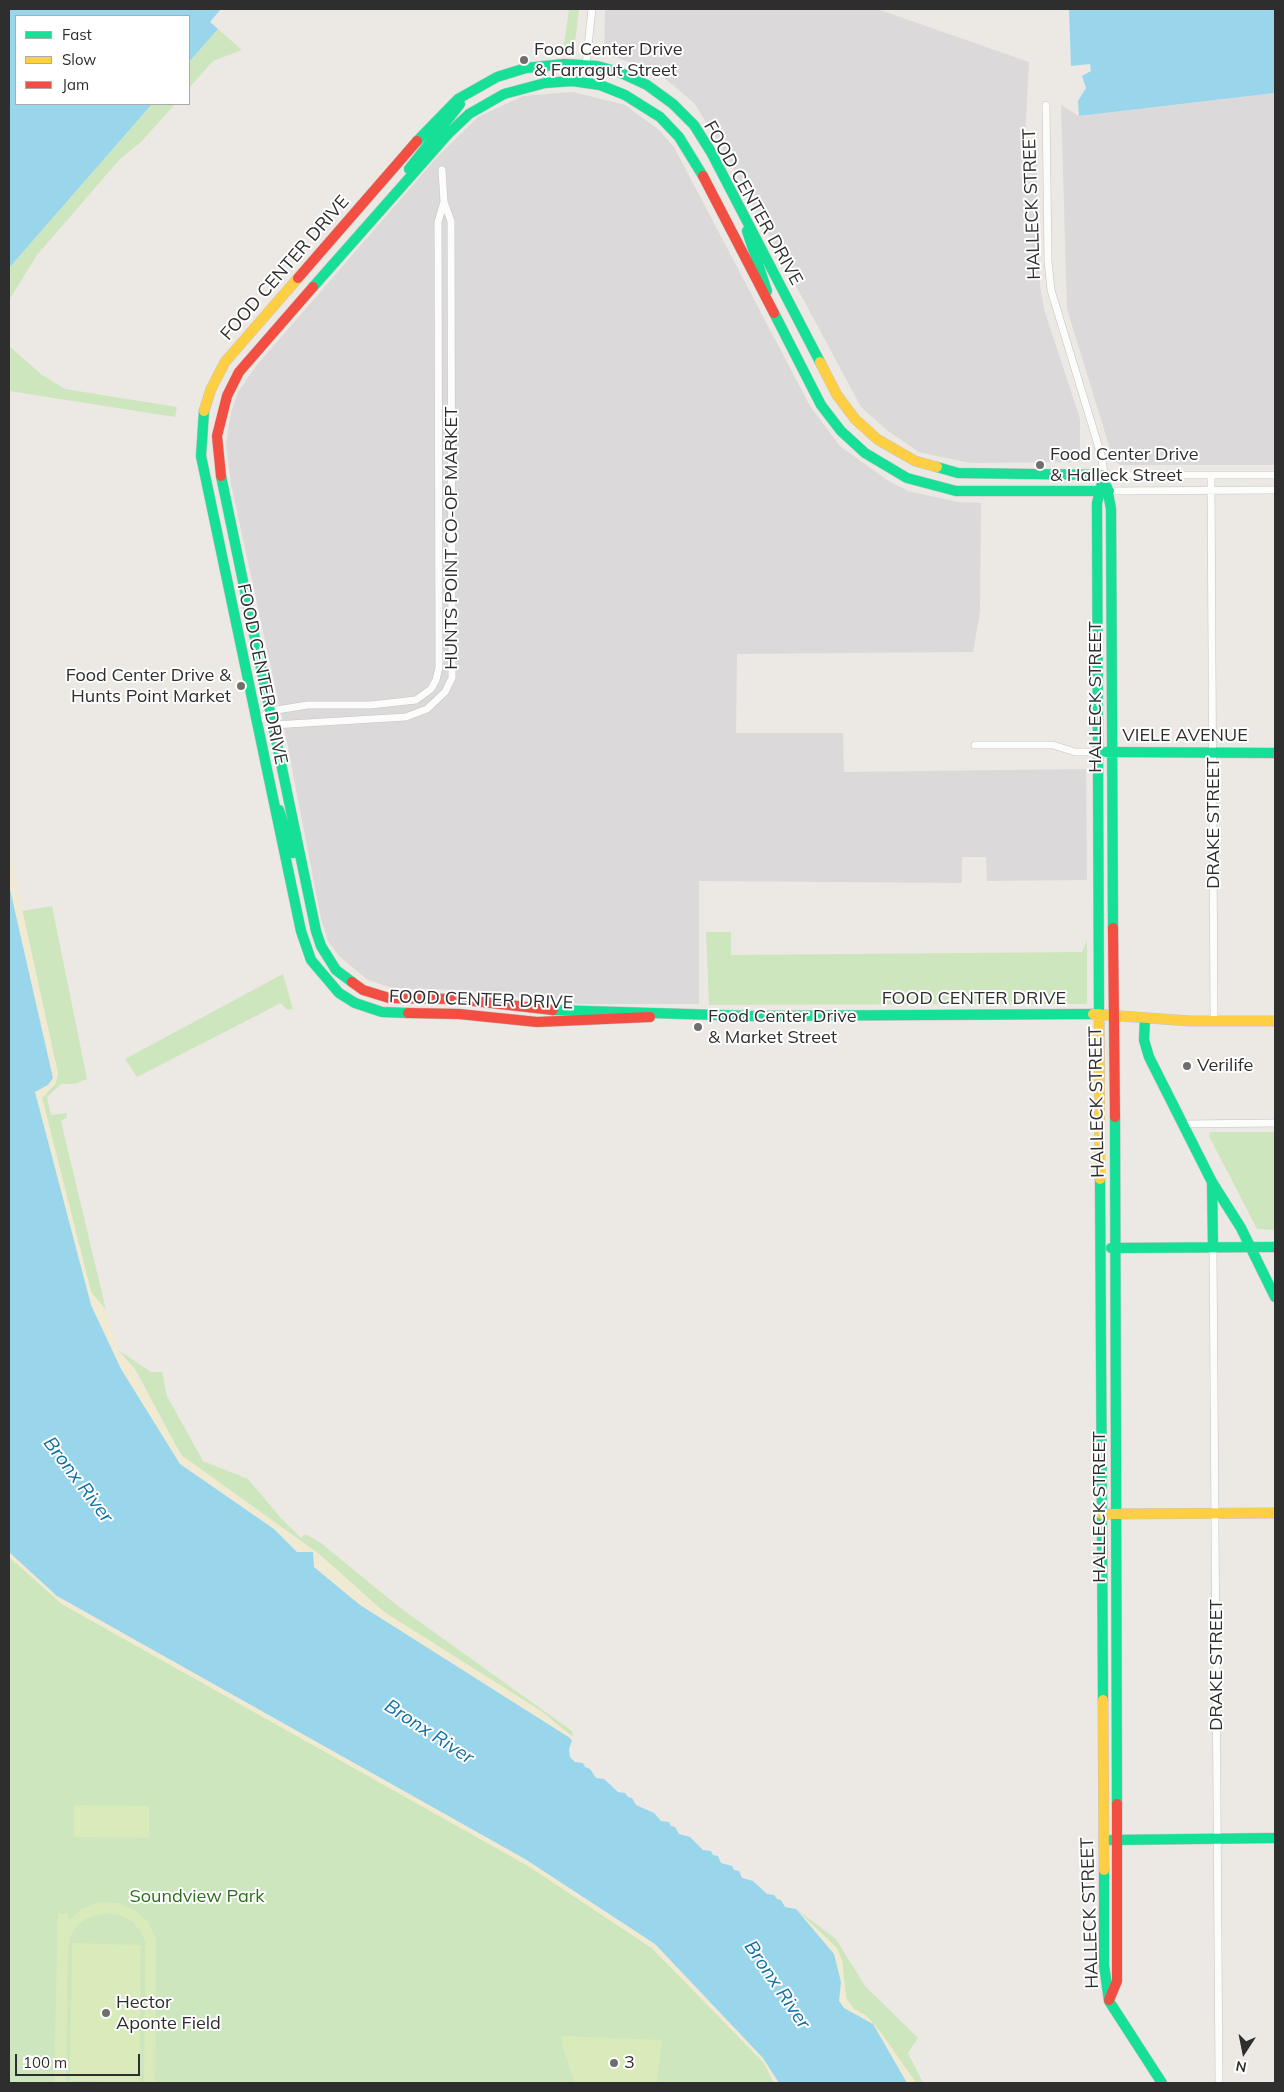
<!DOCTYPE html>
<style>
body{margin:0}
#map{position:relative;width:1284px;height:2092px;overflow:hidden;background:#ece8e4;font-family:Mulish,sans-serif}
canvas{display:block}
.frame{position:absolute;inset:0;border:10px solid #2e2e2e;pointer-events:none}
.legend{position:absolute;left:15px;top:15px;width:175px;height:90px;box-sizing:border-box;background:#fff;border:1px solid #ababab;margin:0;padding:6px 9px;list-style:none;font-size:15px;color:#2e2e2e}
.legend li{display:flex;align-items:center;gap:10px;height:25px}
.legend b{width:25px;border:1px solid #ababab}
.north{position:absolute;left:1219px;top:2027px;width:50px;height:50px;-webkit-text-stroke:4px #fff;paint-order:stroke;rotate:191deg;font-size:14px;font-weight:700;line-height:20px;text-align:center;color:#2e2e2e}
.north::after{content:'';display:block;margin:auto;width:18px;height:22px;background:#2e2e2e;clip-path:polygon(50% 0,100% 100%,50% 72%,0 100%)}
.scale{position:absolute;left:15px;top:2054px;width:125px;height:22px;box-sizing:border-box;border:2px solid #2e2e2e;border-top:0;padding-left:6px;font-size:15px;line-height:18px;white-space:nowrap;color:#2e2e2e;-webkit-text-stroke:4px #fff;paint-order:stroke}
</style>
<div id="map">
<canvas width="1284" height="2092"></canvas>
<div class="frame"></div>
<ul class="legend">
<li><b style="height:6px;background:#16e098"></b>Fast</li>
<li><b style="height:6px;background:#ffcf43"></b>Slow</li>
<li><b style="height:6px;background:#f24e42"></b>Jam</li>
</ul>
<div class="north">N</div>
<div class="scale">100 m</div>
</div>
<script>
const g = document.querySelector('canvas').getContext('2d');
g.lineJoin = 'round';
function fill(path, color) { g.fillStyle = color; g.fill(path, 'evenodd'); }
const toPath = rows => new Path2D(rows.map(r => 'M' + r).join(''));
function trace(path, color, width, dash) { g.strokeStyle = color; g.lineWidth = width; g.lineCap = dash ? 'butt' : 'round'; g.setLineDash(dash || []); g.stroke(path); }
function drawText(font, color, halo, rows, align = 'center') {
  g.font = font + ' Mulish,sans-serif'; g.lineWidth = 4; g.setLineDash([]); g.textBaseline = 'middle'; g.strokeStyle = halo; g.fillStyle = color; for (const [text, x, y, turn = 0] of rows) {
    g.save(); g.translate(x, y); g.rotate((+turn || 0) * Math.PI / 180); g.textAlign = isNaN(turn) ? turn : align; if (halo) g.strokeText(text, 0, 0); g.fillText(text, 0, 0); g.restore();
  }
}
const industrial = toPath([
 [605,9,877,9,1029,62,1025,138,1037,164,1040,286,1044,309,1080,419,1080,462,971,463,936,456,919,452,888,431,861,407,721,146,694,103,655,70,604,54],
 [573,92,625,105,659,130,674,147,810,406,840,446,887,480,908,491,958,502,981,503,980,612,973,652,737,654,736,733,843,733,844,772,1086,769,1087,880,987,881,986,857,962,857,962,883,699,881,699,1004,577,1004,459,990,392,988,368,980,339,956,328,941,321,919,285,732,231,484,226,445,231,412,238,392,256,366,438,156,478,117,523,96],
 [1275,93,1275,465,1120,465,1115,461,1111,452,1067,309,1061,105,1079,116]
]);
const green = toPath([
 [569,9,579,9,574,51,563,51],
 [218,29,242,50,213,61,189,88,189,62],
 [152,104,175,104,142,141,120,159,37,255,9,300,9,268],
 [9,346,42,375,65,389,177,407,175,417,9,391],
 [52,906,87,1079,75,1084,61,1084,47,1097,51,1115,67,1113,67,1117,61,1121,106,1310,91,1292,42,1098,55,1084,58,1074,22,911],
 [706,932,731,932,731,955,1082,952,1087,940,1087,1001,1086,1004,709,1005],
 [283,974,293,1009,287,1010,281,1003,137,1077,125,1059],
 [1210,1132,1275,1132,1275,1230,1257,1229,1256,1227,1209,1136],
 [118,1350,151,1372,162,1372,167,1396,203,1461,248,1479,280,1517,301,1538,305,1534,321,1543,399,1607,572,1731,573,1737,541,1711,384,1612,319,1554,181,1455,135,1369],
 [9,1557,62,1604,529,1866,652,1948,764,2063,774,2083,9,2083],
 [796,1909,836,1939,865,1986,918,2038,908,2053,923,2083,916,2083,867,2017,854,2009,846,1998,842,1960]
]);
const sand = toPath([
 [9,849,58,1074,55,1084,42,1098,91,1292,106,1310,118,1350,134,1369,181,1455,319,1554,384,1612,541,1711,573,1737,572,1741,570,1738,360,1605,314,1567,274,1529,180,1464,121,1369,91,1305,35,1092,48,1085,9,885],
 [9,1552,57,1596,525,1859,655,1944,763,2058,779,2083,774,2083,764,2063,652,1948,528,1866,62,1604,9,1557],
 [796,1909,837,1948,842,1960,846,1998,854,2009,867,2016,882,2034,916,2083,907,2083,873,2024,844,2008,839,2001,841,1982]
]);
const pitch = toPath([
 [74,1805,149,1806,149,1838,74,1837],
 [99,1902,118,1903,136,1911,148,1922,156,1939,155,2083,144,2083,146,1943,141,1932,133,1922,120,1915,107,1913,85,1919,76,1927,70,1938,68,1952,66,2083,54,2083,58,1914,68,1914,69,1920,81,1909],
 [72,1943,141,1945,139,2082,70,2081],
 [561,2036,662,2040,657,2083,575,2083,565,2054]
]);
const water = toPath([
 [9,9,221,9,210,22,218,29,189,62,189,16,16,16,16,104,152,104,9,268],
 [1069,9,1275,9,1275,93,1079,116,1078,101,1086,88,1082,76,1091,71,1090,64,1071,66],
 [9,885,53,1078,48,1085,35,1092,91,1305,121,1369,180,1464,274,1529,297,1552,313,1552,314,1567,360,1605,570,1738,572,1741,569,1749,570,1757,575,1762,583,1763,585,1767,590,1769,596,1778,604,1779,618,1792,625,1793,628,1797,632,1798,636,1805,654,1813,661,1821,669,1822,671,1826,675,1827,679,1834,690,1837,703,1850,711,1851,713,1855,718,1856,721,1863,732,1866,734,1870,739,1871,742,1878,753,1881,767,1894,774,1895,777,1899,781,1900,785,1907,796,1909,834,1954,841,1982,839,2001,844,2008,873,2024,907,2083,779,2083,763,2058,655,1944,525,1859,57,1596,9,1552]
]);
const street = toPath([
 [586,65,592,9],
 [1046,105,1048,261,1051,290,1102,458,1104,475,1275,475],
 [442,170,444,202],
 [1211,476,1214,1021],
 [1109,491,1275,490],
 [256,723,270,711,308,705,370,705,416,700,431,689,436,680,439,667,438,222,444,202,451,221,452,678,445,692,427,709,406,717,273,725],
 [975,745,1053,745,1075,752,1098,752],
 [1183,1124,1275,1123],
 [1213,1247,1219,2083]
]);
const fast = toPath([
 [417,141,458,99,497,77,526,68,564,64,597,66,619,72,647,85,673,104,694,125,711,152,820,362],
 [409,169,460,104],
 [747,231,767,291],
 [313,287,449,133,469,114,504,94,545,83,572,81,600,85,625,95,660,117,679,137,703,176],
 [774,313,821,405,841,431,865,453,907,478,956,491,1109,491],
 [204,411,201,456,301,931,311,960,339,993,355,1003,382,1012,408,1013],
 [937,467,958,473,1104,475],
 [221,476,316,931,321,946,336,970,352,982],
 [1107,487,1111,509,1113,928],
 [1106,752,1275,753],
 [279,810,293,853],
 [553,1010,751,1016,1093,1014],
 [1099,1014,1097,503,1104,475],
 [1145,1018,1144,1040,1149,1057,1212,1182,1241,1228,1275,1297],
 [1115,1117,1117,1804],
 [1100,1179,1103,1700],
 [1212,1182,1213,1247],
 [1111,1248,1275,1247],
 [1111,1840,1275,1838],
 [1104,1870,1104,1965,1109,2001,1162,2083]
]);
const slow = toPath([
 [820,362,837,395,855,419,877,439,915,461,937,467],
 [204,411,211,389,225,362,298,278],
 [1093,1014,1190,1021,1275,1021],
 [1099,1014,1100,1179],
 [1101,1514,1275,1513],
 [1103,1700,1104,1870]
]);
const jam = toPath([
 [703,176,774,313],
 [298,278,417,141],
 [221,476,217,436,227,396,239,372,313,287],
 [1113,928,1115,1117],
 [352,982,363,990,389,998,456,999,553,1010],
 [408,1013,459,1014,537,1022,650,1017],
 [1109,2000,1117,1981,1117,1804]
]);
const markers = [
 [524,60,5,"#706f6e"],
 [1040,465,5,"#706f6e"],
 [241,686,5,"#706f6e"],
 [698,1027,5,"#706f6e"],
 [1187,1066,5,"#706f6e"],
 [106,2013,5,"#706f6e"],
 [614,2063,5,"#706f6e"]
];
const poiNames = [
 ["Food Center Drive",534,50],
 ["& Farragut Street",534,71],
 ["Food Center Drive",1050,455],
 ["& Halleck Street",1050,476],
 ["Food Center Drive &",231,676,"right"],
 ["Hunts Point Market",231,697,"right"],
 ["Food Center Drive",708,1017],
 ["& Market Street",708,1038],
 ["Verilife",1197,1066],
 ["Hector",116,2003],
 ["Aponte Field",116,2024],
 ["3",624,2063]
];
const streetNames = [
 ["FOOD CENTER DRIVE",753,203,61],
 ["HALLECK STREET",1032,204,-92],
 ["FOOD CENTER DRIVE",285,268,-49],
 ["HUNTS POINT CO-OP MARKET",452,538,-90],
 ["FOOD CENTER DRIVE",262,674,78],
 ["HALLECK STREET",1096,697,-90],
 ["VIELE AVENUE",1185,736],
 ["DRAKE STREET",1214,823,-90],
 ["FOOD CENTER DRIVE",974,999],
 ["FOOD CENTER DRIVE",481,1000,2],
 ["HALLECK STREET",1097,1102,-91],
 ["HALLECK STREET",1100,1507,-90],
 ["DRAKE STREET",1217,1665,-90],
 ["HALLECK STREET",1090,1913,-92]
];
const parkNames = [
 ["Soundview Park",197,1897]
];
const waterNames = [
 ["Bronx River",78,1480,53],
 ["Bronx River",429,1732,33],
 ["Bronx River",777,1985,56]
];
fill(industrial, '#dcd9db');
fill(green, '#cee6be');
fill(sand, '#f0ead3');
fill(pitch, '#d9eabb');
fill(water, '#99d6ec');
trace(street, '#c5c4c5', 8);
trace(fast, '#c5c4c5', 11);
trace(slow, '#c5c4c5', 11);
trace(jam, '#c5c4c5', 11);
trace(street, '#fcfcfb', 7);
trace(fast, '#16e098', 10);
trace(slow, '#ffcf43', 10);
trace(jam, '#f24e42', 10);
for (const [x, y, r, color] of markers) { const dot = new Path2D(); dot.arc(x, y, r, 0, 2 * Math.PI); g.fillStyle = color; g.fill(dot); trace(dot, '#fff', 2); }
drawText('18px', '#2e2e2e', '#fff', poiNames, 'left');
drawText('18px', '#2e2e2e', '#fff', streetNames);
drawText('18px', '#2c6e1b', '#fff', parkNames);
drawText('italic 19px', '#0d6fa3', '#fff', waterNames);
</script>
